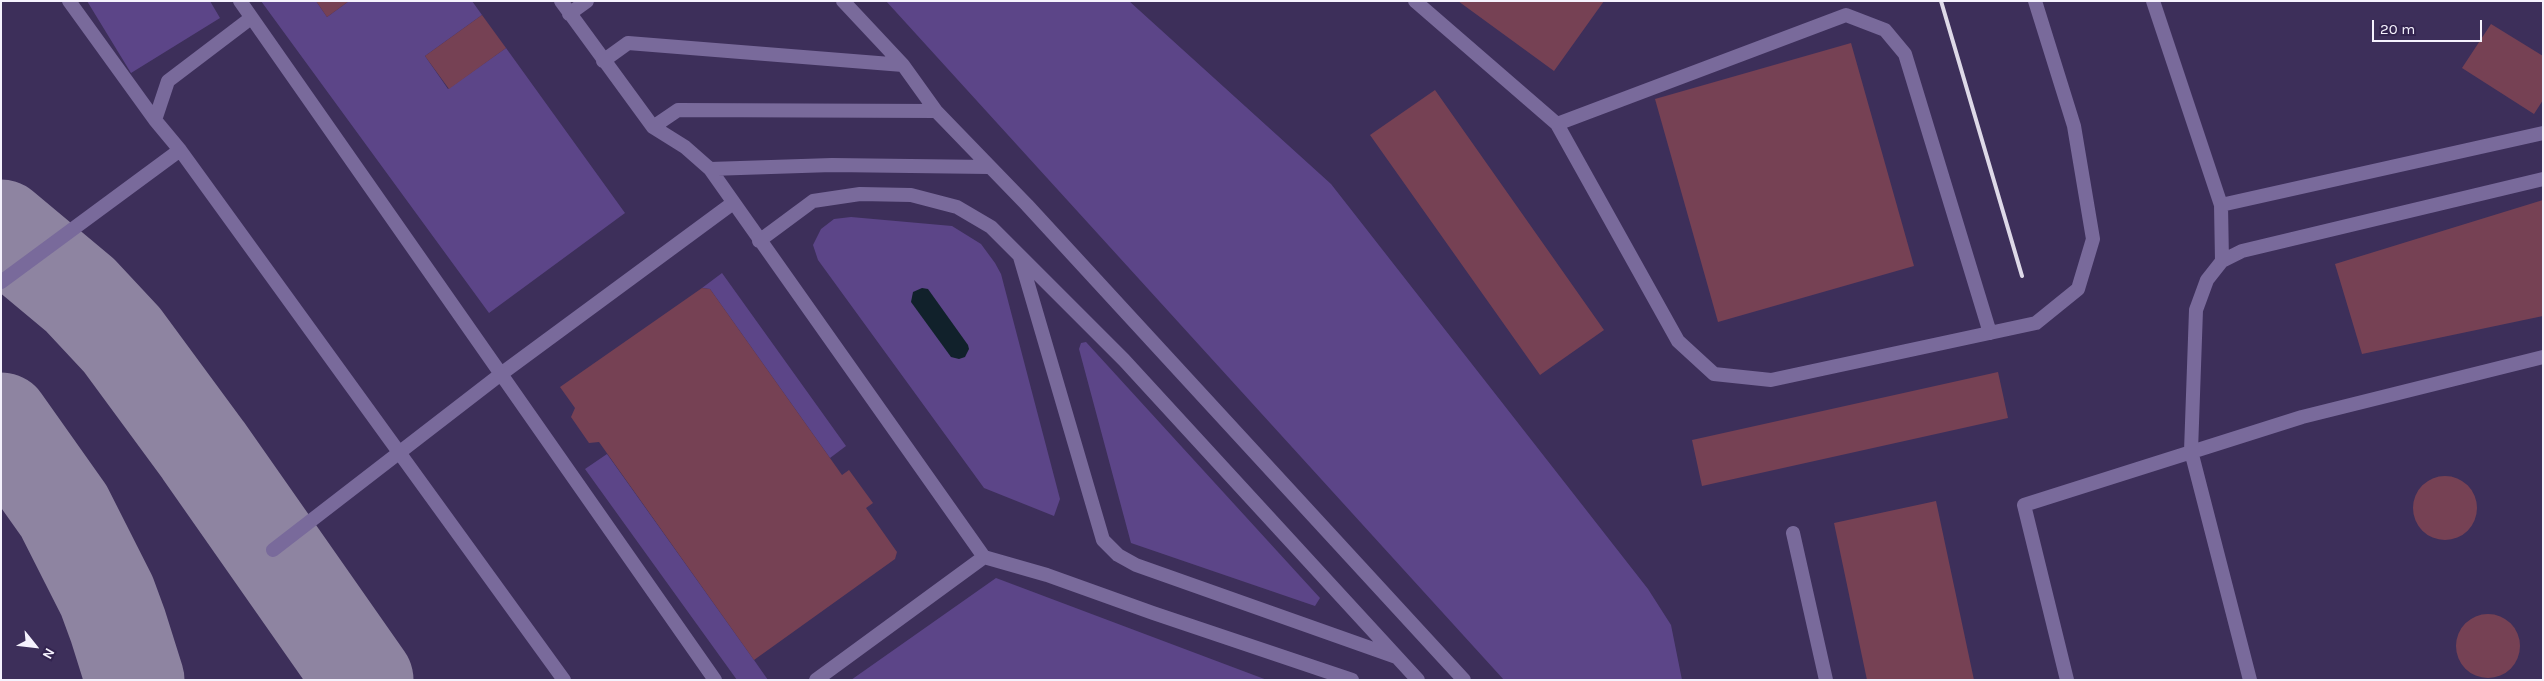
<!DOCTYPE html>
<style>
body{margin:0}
#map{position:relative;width:2544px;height:681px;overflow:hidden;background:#3d2f5a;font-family:Karla,sans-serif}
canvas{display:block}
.frame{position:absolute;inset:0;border:2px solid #f5f2fd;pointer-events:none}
.north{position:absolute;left:10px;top:621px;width:50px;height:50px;-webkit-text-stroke:4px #33244f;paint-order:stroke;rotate:119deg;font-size:14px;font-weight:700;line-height:20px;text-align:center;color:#f5f2fd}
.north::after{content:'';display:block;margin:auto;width:18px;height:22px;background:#f5f2fd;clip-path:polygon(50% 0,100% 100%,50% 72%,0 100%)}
.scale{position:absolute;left:2372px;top:20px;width:110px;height:22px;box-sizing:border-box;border:2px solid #f5f2fd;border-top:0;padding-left:6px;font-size:15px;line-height:18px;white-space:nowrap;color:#f5f2fd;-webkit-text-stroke:4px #33244f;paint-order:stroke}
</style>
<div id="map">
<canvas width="2544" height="681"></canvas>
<div class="frame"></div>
<div class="north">N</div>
<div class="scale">20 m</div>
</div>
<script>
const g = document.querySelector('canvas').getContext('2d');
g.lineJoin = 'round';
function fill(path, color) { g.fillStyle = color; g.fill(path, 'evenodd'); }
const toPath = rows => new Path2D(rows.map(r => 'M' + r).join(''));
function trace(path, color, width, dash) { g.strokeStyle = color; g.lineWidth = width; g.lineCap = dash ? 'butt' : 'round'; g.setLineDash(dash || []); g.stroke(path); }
const green = toPath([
 [87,1,210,1,220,18,131,73],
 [261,1,316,1,327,17,349,1,472,1,482,15,425,56,448,89,506,48,625,213,489,313],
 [886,1,1129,1,1331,184,1648,589,1671,625,1682,680,1504,680],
 [851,217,952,226,981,244,995,263,1001,274,1060,499,1054,516,984,488,818,260,813,245,821,229,834,219],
 [722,273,846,446,830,458,710,289,702,288],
 [1086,342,1320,598,1315,606,1131,543,1079,349,1081,343],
 [607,454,754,660,768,680,737,680,585,469],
 [996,578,1267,680,851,680]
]);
const water = toPath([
 [922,288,928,289,968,345,969,349,965,357,959,359,951,357,911,302,913,292]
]);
const taxiway = toPath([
 [1,229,80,295,122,340,203,450,364,680],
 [1,422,64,511,107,596,118,626,135,680]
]);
const building = toPath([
 [316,1,349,1,327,17],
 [1458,1,1604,1,1554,71],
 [482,15,506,48,449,89,425,56],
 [2491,24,2543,56,2543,100,2534,114,2462,68],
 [1851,43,1914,266,1718,322,1655,99],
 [1435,90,1604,330,1540,375,1370,135],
 [2543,200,2543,316,2362,354,2335,264],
 [702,288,710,289,842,475,849,470,873,503,866,508,897,552,895,559,754,660,599,442,589,443,571,417,575,408,560,387],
 [1998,372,2008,418,1702,486,1692,440],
 '2413 508a32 32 0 1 1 64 0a32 32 0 1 1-64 0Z',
 [1936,501,1974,680,1867,680,1834,523],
 '2456 646a32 32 0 1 1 64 0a32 32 0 1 1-64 0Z'
]);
const service = toPath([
 [69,1,155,120],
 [240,1,715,680],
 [561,1,653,127,685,147,710,169],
 [843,1,903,65],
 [1415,1,1557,124,1678,341,1714,374,1771,380,2036,323,2078,289,2093,239,2074,126,2035,1],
 [2153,1,2221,205,2222,261],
 [569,14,587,1],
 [251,18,168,81,155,120,180,150,564,680],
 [603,61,628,43,903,65,936,111,678,110,653,127],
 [936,111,1027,205,1464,680],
 [1557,124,1846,15,1885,30,1905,54,1990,333],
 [989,167,832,165,710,169,984,557,1047,575,1153,613,1352,680],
 [2221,205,2543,133],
 [759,241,813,201,860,194,911,195,957,207,991,227,1124,360,1418,680],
 [1020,257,1103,540,1118,555,1136,565,1396,657],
 [1,282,180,150],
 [1793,533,1826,680],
 [273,550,501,374,733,203],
 [816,680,984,557],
 [2067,680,2024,505,2302,417,2543,357],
 [2250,680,2191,451,2196,310,2207,280,2222,261,2242,251,2543,179]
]);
const rail = toPath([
 [1941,1,2022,276]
]);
fill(green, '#5c4588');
fill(water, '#11212b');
trace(taxiway, '#8e84a1', 99);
fill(building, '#764154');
trace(service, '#796a9b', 14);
trace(rail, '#ded9e8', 4);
</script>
